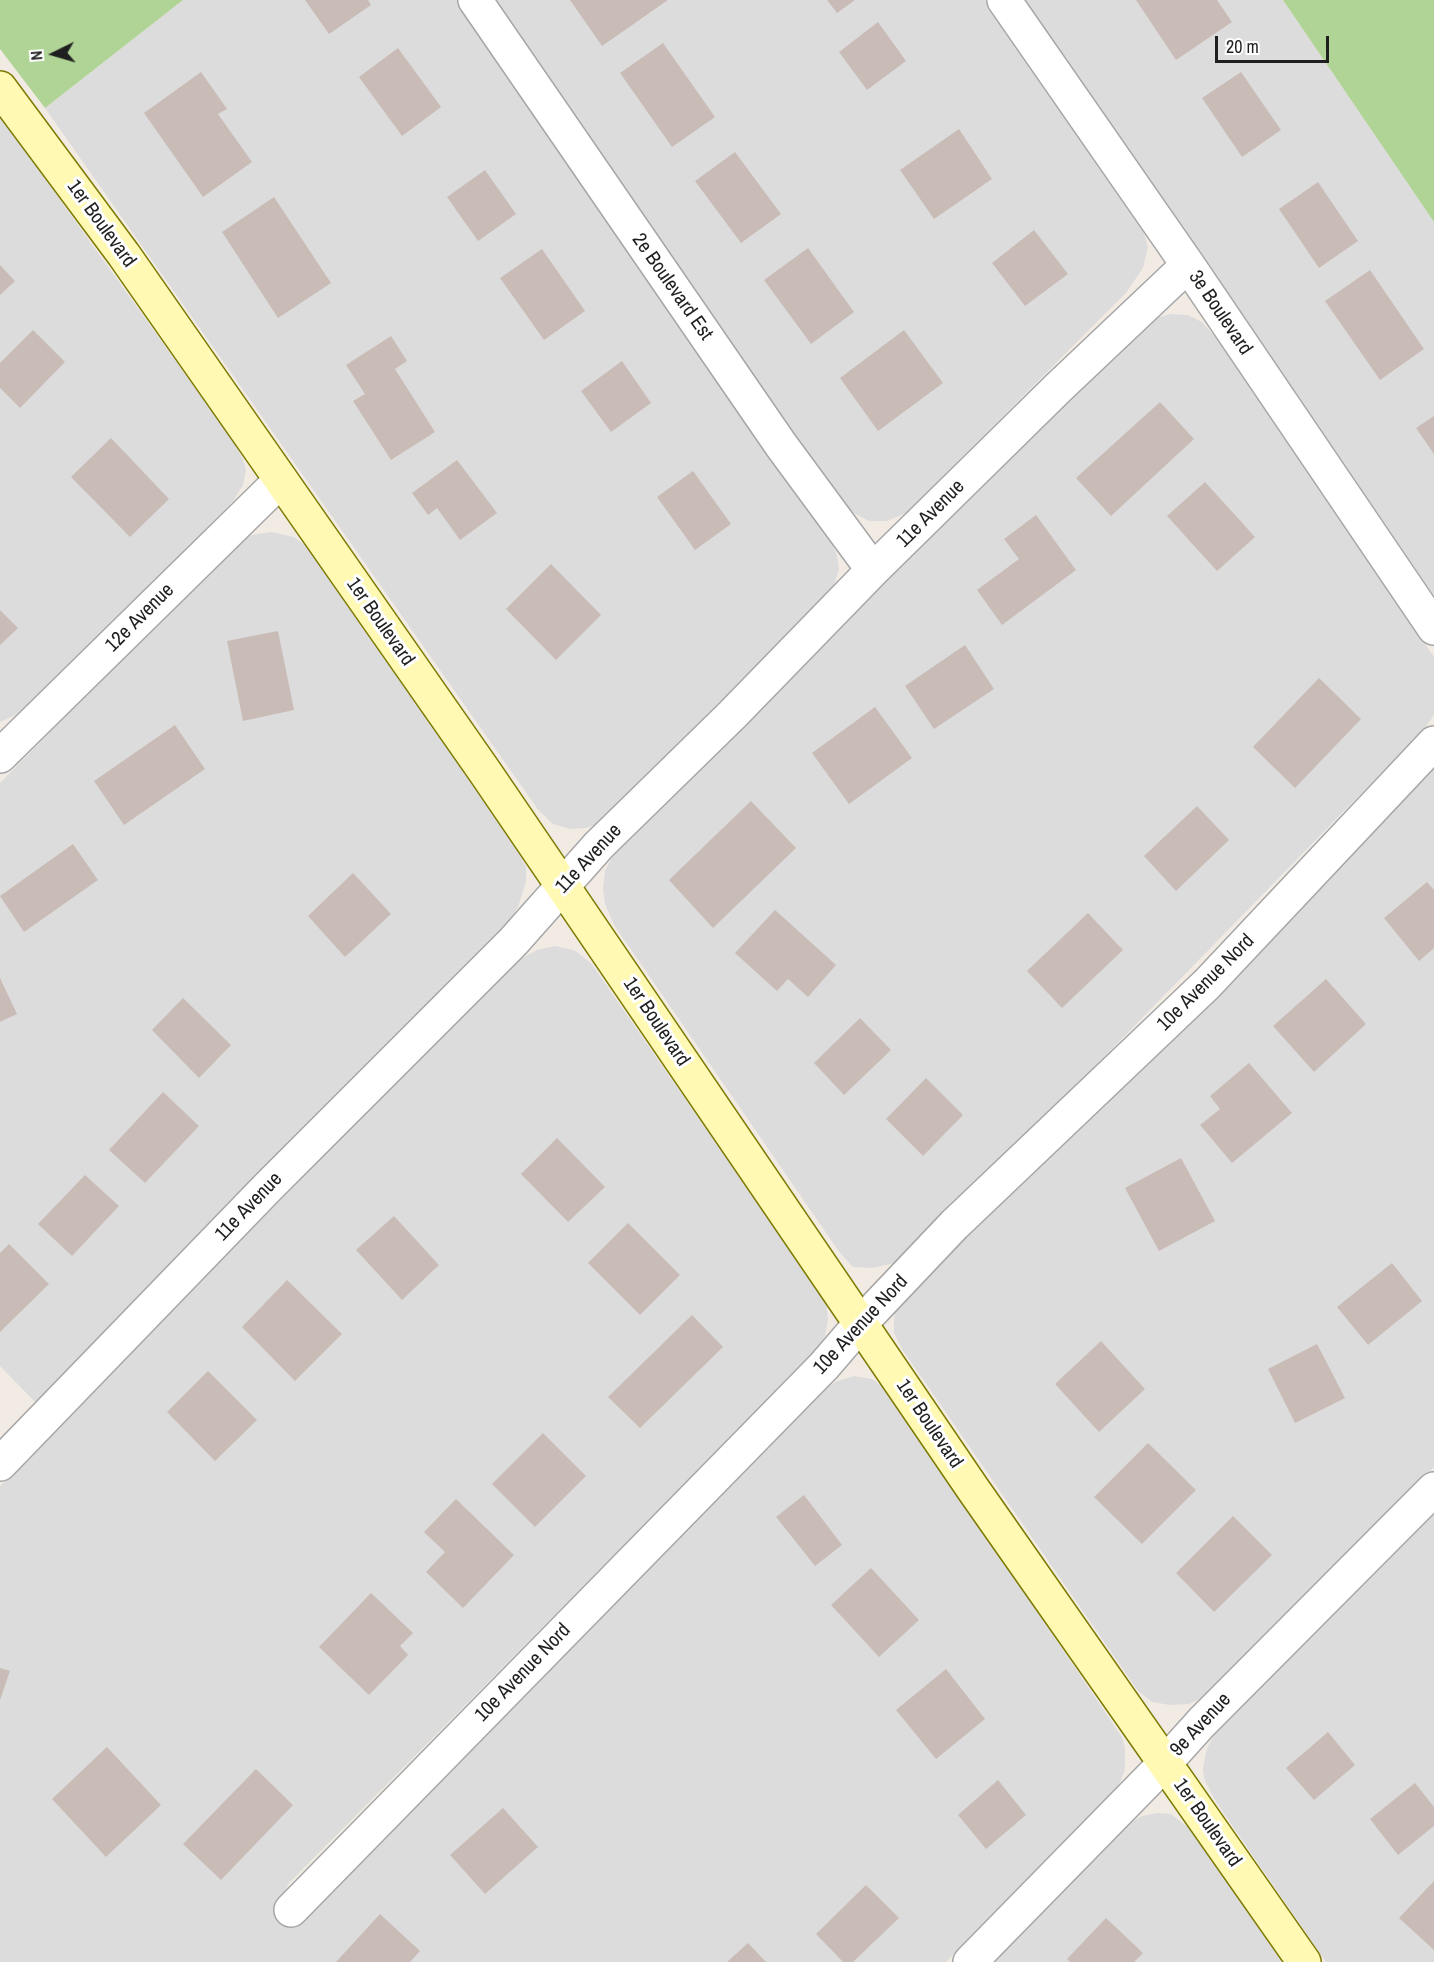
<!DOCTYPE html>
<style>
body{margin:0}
#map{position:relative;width:1434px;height:1962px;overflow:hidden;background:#f1ebe4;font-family:"Archivo Narrow",sans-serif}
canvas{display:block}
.north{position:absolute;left:24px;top:24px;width:60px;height:60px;-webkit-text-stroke:4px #fff;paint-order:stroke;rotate:265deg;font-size:16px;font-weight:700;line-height:24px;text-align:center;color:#1f1f1f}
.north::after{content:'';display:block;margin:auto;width:21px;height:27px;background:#1f1f1f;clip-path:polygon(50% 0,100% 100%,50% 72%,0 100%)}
.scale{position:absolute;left:1215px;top:36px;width:114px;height:27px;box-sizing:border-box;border:3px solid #1f1f1f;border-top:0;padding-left:8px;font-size:18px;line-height:21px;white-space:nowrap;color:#1f1f1f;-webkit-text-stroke:4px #fff;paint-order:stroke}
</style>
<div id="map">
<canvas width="1434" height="1962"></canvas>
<div class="north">N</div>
<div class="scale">20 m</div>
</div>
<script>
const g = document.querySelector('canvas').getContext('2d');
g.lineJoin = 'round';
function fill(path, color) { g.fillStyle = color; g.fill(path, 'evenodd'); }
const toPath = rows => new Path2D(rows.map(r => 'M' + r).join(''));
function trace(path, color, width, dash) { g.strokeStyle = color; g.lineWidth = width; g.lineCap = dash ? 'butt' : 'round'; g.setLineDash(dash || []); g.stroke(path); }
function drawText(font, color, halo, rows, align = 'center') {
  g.font = font + ' "Archivo Narrow",sans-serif'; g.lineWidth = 6; g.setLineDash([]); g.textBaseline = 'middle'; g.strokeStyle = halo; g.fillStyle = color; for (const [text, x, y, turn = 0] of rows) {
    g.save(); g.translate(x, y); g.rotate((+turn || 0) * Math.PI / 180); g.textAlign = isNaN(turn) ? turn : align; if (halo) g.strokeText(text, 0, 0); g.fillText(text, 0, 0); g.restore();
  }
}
const residential = toPath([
 [183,0,460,0,828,532,837,556,839,570,834,585,819,604,601,823,586,828,570,829,553,824,539,811,45,108],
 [494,0,985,0,1144,233,1148,247,1143,268,1126,293,906,513,887,521,869,521,850,511,834,492],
 [1025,0,1283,0,1434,222,1434,596],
 [0,116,231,438,243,459,246,470,243,485,234,500,45,693,15,715,0,722],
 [1171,314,1188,315,1202,322,1222,345,1434,657,1434,715,1424,729,1070,1092,911,1253,895,1263,872,1268,853,1267,840,1253,614,925,605,904,603,889,605,871,615,852,1132,334,1155,318],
 [271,532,294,537,313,552,519,853,526,867,526,882,518,907,509,922,268,1163,36,1403,0,1366,0,783,234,545,252,535],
 [1434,764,1434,1467,1204,1697,1189,1704,1170,1705,1152,1702,1138,1691,902,1349,894,1333,894,1318,897,1306],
 [555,946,574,950,591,963,826,1302,828,1320,825,1336,815,1352,289,1883,278,1905,817,1395,835,1382,854,1376,872,1379,886,1389,1122,1737,1125,1749,1125,1769,1119,1785,946,1962,0,1962,0,1486,491,985,517,961,537,950],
 [1434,1507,1434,1962,1326,1962,1216,1802,1204,1779,1203,1768,1207,1748,1219,1726],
 [1157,1813,1171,1814,1189,1828,1282,1962,993,1962,1120,1829,1142,1816]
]);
const forest = toPath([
 [0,0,183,0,45,108,0,49],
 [1283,0,1434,0,1434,222]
]);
const building = toPath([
 [305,0,368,0,371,5,329,34],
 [570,0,668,0,602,46],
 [827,0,855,0,837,13],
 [1136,0,1217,0,1232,22,1176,60],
 [878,22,906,61,867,90,839,52],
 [663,43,715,117,672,147,620,73],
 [398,48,441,107,402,136,359,77],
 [201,72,227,109,218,114,252,162,203,197,144,113],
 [1241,72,1281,130,1242,157,1202,98],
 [959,129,992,179,934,219,900,170],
 [735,152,781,214,741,243,695,181],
 [485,170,516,214,478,241,447,197],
 [1318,182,1358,241,1319,268,1279,209],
 [274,197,331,283,278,318,222,232],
 [1034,230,1068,274,1025,306,992,263],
 [808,248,854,312,811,344,764,280],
 [542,249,585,311,544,340,500,278],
 [0,265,15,281,0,295],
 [1370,270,1424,349,1380,380,1325,301],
 [33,330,65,362,20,408,0,388,0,363],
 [904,330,943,383,878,431,840,378],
 [391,336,407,361,395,369,435,432,391,460,353,401,365,394,346,365],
 [622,361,651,403,611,432,581,391],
 [1160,402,1194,439,1111,516,1076,478],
 [1434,416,1434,454,1416,428],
 [111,438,169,499,130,537,71,477],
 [457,460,497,513,460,540,437,508,428,515,412,493],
 [693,471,731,524,695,550,657,497],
 [1205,482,1255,537,1217,571,1167,516],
 [1036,515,1076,570,1002,625,977,590,1019,559,1004,539],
 [551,564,601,615,556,660,506,609],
 [0,610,18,628,0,645],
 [278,631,294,710,243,721,227,641],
 [965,645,994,689,934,729,905,686],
 [1319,678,1361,719,1295,788,1253,747],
 [875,707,912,758,849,804,812,753],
 [175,725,205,769,124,825,94,781],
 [751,801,796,848,713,928,669,880],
 [1197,806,1229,840,1176,891,1144,856],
 [73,844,98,880,24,932,0,896],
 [353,873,391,914,345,957,308,916],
 [1427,882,1434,890,1434,948,1419,961,1384,918],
 [775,910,836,965,808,997,788,979,777,991,735,953],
 [1088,913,1123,950,1062,1008,1027,971],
 [0,978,17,1014,0,1022],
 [1326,979,1366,1024,1314,1072,1273,1026],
 [183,998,231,1045,199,1078,152,1030],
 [860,1018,891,1050,844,1095,814,1063],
 [1249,1063,1292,1113,1232,1163,1200,1125,1220,1109,1210,1096],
 [926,1078,963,1115,923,1156,886,1119],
 [163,1092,199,1126,145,1183,109,1150],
 [557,1138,605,1187,568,1222,521,1174],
 [1181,1158,1215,1221,1159,1251,1125,1188],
 [85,1175,119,1206,72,1256,38,1224],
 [394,1216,439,1265,402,1300,356,1250],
 [628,1223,680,1275,640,1315,588,1263],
 [9,1244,49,1284,0,1332,0,1253],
 [1392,1263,1422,1301,1368,1345,1337,1307],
 [287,1280,342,1334,295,1381,242,1327],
 [692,1315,723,1347,640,1428,608,1397],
 [1101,1341,1145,1389,1099,1432,1055,1384],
 [1317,1344,1345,1398,1295,1423,1268,1369],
 [208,1371,257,1420,215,1461,167,1412],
 [543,1433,586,1476,535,1527,492,1484],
 [1148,1443,1196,1490,1142,1544,1094,1497],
 [804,1495,842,1545,815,1566,776,1517],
 [456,1499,514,1555,463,1608,426,1572,445,1552,424,1532],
 [1233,1516,1272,1555,1214,1612,1176,1573],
 [871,1568,919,1620,879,1657,831,1605],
 [371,1593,413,1633,400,1646,408,1655,369,1695,319,1647],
 [0,1668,10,1671,0,1700],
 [946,1669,985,1719,936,1759,896,1710],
 [1328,1732,1355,1765,1314,1800,1286,1768],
 [107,1747,161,1805,106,1857,52,1799],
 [256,1769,293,1805,221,1880,183,1844],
 [998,1780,1026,1815,986,1849,958,1815],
 [1415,1783,1434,1807,1434,1826,1398,1855,1370,1819],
 [503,1808,538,1847,485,1894,450,1855],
 [1434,1881,1434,1950,1399,1918],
 [866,1885,899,1918,853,1962,843,1962,816,1934],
 [380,1914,420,1951,410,1962,336,1962],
 [1106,1918,1143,1953,1134,1962,1070,1962,1067,1959],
 [748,1943,766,1962,727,1962]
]);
const street = toPath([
 [475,0,781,445,873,570],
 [1004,0,1188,265,1434,628],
 [0,756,281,480],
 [0,1464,268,1187,513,942,599,845,732,715,873,570,1058,388,1188,265],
 [291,1910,824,1366,861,1323,954,1225,1207,984,1434,743],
 [970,1962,1165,1763,1202,1722,1434,1489]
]);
const secondary = toPath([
 [0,88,124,255,485,772,973,1489,1304,1962]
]);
const streetNames = [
 ["1er Boulevard",101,224,54],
 ["2e Boulevard Est",672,287,55],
 ["3e Boulevard",1220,313,56],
 ["11e Avenue",931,514,-45],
 ["12e Avenue",140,618,-45],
 ["1er Boulevard",380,622,55],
 ["11e Avenue",589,859,-47],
 ["10e Avenue Nord",1206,983,-45],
 ["1er Boulevard",656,1022,56],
 ["11e Avenue",249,1207,-46],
 ["10e Avenue Nord",861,1325,-47],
 ["1er Boulevard",929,1424,56],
 ["10e Avenue Nord",523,1673,-46],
 ["9e Avenue",1201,1725,-47],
 ["1er Boulevard",1207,1823,55]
];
fill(residential, '#dddcdc');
fill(forest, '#b0d495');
fill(building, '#c9bcb7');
trace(street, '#a6a6a6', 36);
trace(secondary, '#7c7a00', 36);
trace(street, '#fff', 33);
trace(secondary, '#fff9b4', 33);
drawText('20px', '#1f1f1f', '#fff', streetNames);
</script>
